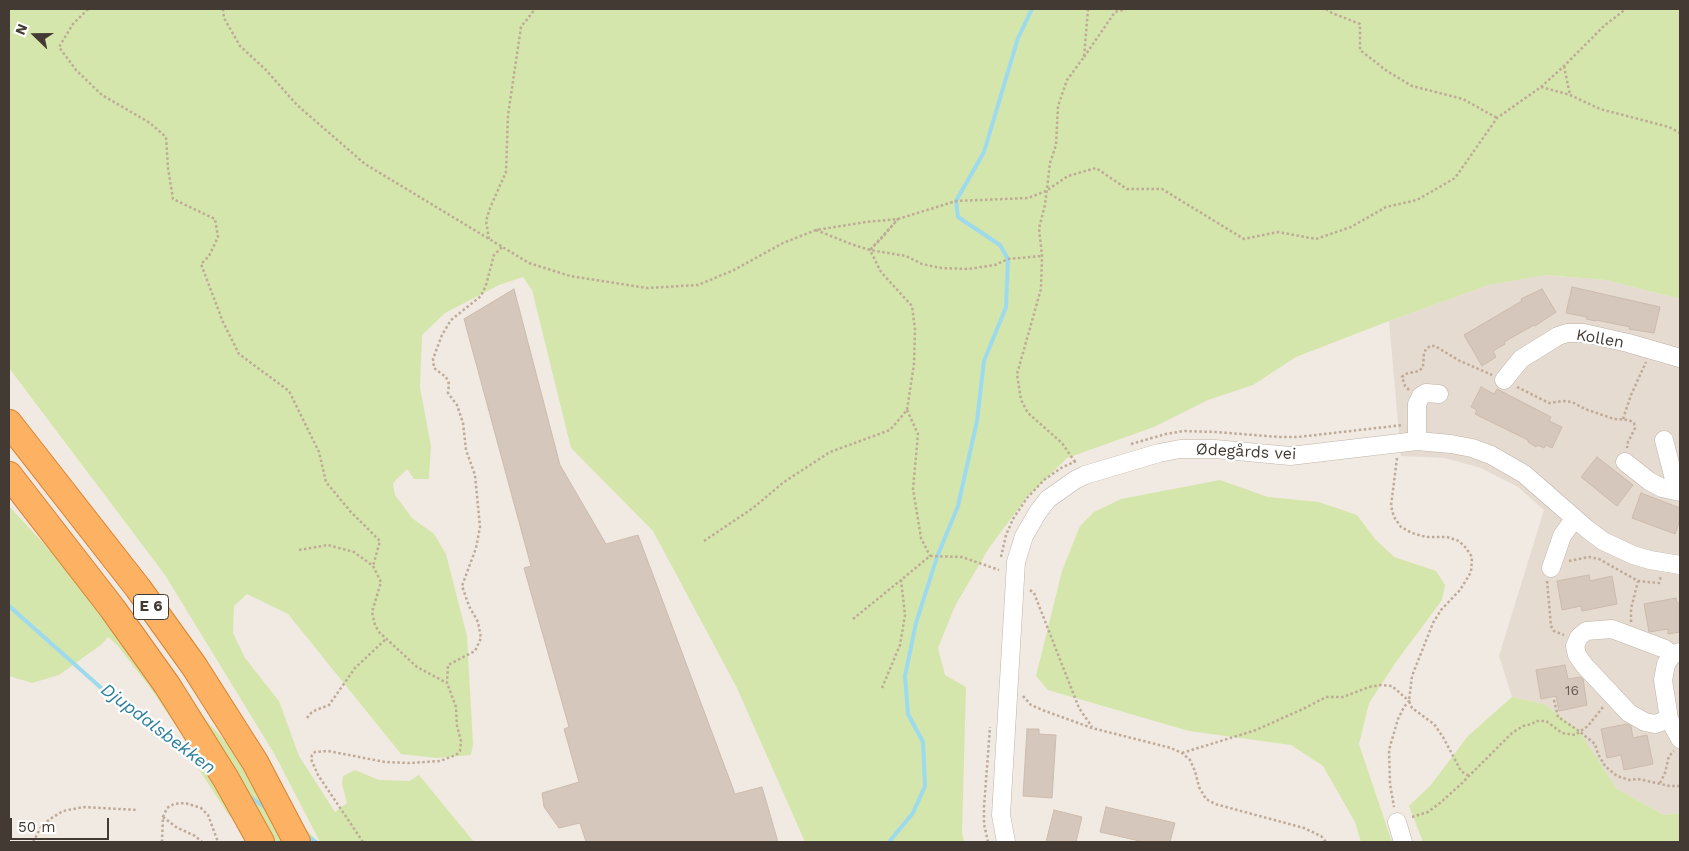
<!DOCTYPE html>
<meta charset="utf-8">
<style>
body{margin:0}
#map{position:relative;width:1689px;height:851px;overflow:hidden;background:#f1eae2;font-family:"Work Sans",sans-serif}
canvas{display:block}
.frame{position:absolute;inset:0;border:10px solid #423a33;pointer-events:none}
.north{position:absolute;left:10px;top:10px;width:50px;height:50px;-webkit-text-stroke:4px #fff;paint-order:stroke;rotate:292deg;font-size:14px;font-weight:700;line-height:20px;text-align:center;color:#423a33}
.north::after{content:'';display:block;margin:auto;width:18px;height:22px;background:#423a33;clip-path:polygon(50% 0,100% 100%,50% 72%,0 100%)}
.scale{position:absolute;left:10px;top:818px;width:99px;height:22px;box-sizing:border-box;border:2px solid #423a33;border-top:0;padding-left:6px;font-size:15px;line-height:18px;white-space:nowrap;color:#423a33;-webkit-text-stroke:4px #fff;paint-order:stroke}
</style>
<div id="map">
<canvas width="1689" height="851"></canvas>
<div class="frame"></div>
<div class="north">N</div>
<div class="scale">50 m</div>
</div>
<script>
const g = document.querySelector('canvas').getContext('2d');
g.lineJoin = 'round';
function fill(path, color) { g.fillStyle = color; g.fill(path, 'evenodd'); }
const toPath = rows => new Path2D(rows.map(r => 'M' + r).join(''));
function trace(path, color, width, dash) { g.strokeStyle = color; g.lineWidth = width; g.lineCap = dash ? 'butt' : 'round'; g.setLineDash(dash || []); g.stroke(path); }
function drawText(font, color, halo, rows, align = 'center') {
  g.font = font + ' "Work Sans",sans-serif'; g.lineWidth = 4.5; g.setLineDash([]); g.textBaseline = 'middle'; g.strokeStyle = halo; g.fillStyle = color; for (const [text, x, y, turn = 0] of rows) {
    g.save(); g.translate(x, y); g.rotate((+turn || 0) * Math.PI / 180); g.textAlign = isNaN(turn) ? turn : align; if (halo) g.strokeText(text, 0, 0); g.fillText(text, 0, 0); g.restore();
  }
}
const residential = toPath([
 [1544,275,1606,280,1680,299,1680,813,1664,815,1617,789,1578,729,1544,704,1512,697,1499,656,1544,510,1518,487,1481,468,1445,458,1401,456,1389,321,1489,285]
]);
const green = toPath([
 [9,9,1680,9,1680,299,1606,280,1545,275,1489,285,1389,321,1296,357,1253,385,1208,400,1154,427,1067,458,1027,497,989,548,955,606,938,648,945,675,966,687,962,832,964,842,805,842,737,688,653,531,571,448,532,290,523,277,499,285,445,313,422,335,420,387,431,446,429,479,414,479,407,469,393,483,395,495,412,518,434,534,446,554,467,636,473,744,471,755,437,758,401,754,288,614,247,594,234,606,233,633,245,658,279,701,299,756,335,812,347,803,342,784,343,776,355,770,379,780,409,781,419,775,474,842,320,842,275,755,165,575,9,368],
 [1220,480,1268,497,1319,502,1357,515,1375,539,1394,557,1436,571,1445,585,1442,600,1396,662,1369,703,1359,744,1392,842,1361,842,1355,822,1323,766,1291,745,1189,731,1048,690,1036,676,1062,571,1080,526,1094,512,1121,499],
 [9,506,318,842,252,842,246,833,228,814,196,765,183,736,149,686,117,645,108,637,102,644,59,675,32,683,9,676],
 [1512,697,1544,704,1578,729,1617,789,1664,815,1680,813,1680,842,1423,842,1409,806,1430,786,1468,736]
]);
const stream = toPath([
 [9,606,126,710,203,763],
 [247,795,266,808],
 [305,835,316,842],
 [889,842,913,813,925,786,923,742,908,714,905,676,916,623,937,557,958,506,977,421,984,361,1006,307,1008,259,1000,245,958,217,956,201,984,152,1018,38,1032,9]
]);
const building = toPath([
 [1572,287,1660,307,1654,333,1629,329,1630,327,1596,320,1596,321,1586,319,1587,317,1566,313,1572,287],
 [514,289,560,465,606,544,638,535,735,794,762,787,778,842,586,842,580,823,559,828,544,807,542,793,579,782,564,729,569,727,524,568,531,566,464,319,514,289],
 [1542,289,1556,312,1535,326,1534,325,1504,342,1505,344,1493,351,1496,357,1482,366,1464,335,1515,305,1522,301,1521,299,1542,289],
 [1481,387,1494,394,1497,389,1551,417,1549,421,1562,427,1552,448,1546,445,1544,448,1537,445,1536,447,1528,442,1528,440,1475,414,1477,410,1471,407,1481,387],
 [1597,457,1633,485,1617,506,1581,477,1597,457],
 [1641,493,1680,508,1680,520,1675,534,1632,518,1641,493],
 [1589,575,1590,581,1612,576,1617,604,1582,611,1581,606,1562,610,1557,581,1589,575],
 [1676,598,1677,603,1680,603,1680,632,1668,634,1668,629,1649,632,1644,604,1676,598],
 [1565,665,1568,679,1580,677,1583,679,1587,705,1559,711,1556,696,1541,699,1536,670,1565,665],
 [1627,724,1631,726,1633,738,1647,735,1653,764,1624,770,1621,755,1607,758,1601,729,1627,724],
 [1027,729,1039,729,1039,734,1056,735,1052,798,1023,796,1027,729],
 [1106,807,1175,823,1170,842,1144,842,1100,832,1106,807],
 [1054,810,1082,817,1076,842,1046,842,1054,810]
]);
const path = toPath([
 [88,9,73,24,59,47,76,70,102,95,150,123,166,137,168,168,173,199,215,219,218,237,209,256,201,264,223,322,239,354,289,391,319,452,326,482,350,511,380,541,373,566],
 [223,9,224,18,240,46,266,70,297,105,365,164,529,263,570,276,647,288,698,285,734,270,783,243,816,230,866,222,898,219,956,201,1028,198,1046,191,1068,176,1096,168,1127,189,1162,189,1244,239,1278,232,1316,239,1351,227,1386,207,1417,200,1455,178,1497,118,1541,87,1564,66,1605,25,1626,9],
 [1326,9,1332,13,1360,24,1360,50,1387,71,1412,86,1463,99,1497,118],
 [1084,57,1115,12,1126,9],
 [1564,66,1570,95],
 [1541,87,1570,95,1600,109,1669,127,1680,133],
 [816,230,851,244,870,250,906,256,922,264,941,268,968,269,995,265,1008,259,1042,256],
 [489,239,486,221,490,208,506,172,508,115,521,27,535,9],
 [1517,387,1549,403,1563,401,1572,402,1585,409,1614,419,1629,420,1634,423,1635,428,1628,442,1627,448],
 [1409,390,1405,386,1402,377,1405,374,1419,371,1423,367,1424,353,1426,349,1430,346,1435,346,1460,361,1492,375],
 [907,410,918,434,913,489,921,538,930,556],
 [1623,419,1631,395,1646,362],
 [1131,444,1166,434,1184,431,1216,432,1279,437,1298,437,1403,425],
 [1397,458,1391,506,1394,517,1401,527,1412,533,1426,537,1447,537,1459,541,1466,548,1472,557,1471,572,1460,590,1441,610,1433,623,1412,676,1409,701,1412,708,1434,724,1443,737,1461,771,1469,776],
 [1075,462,1062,443,1028,413,1021,400,1017,374,1041,289,1042,256,1039,228,1045,205,1050,163,1056,145,1058,106,1067,80,1084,57,1088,9],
 [704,541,753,508,784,482,830,452,890,430,907,410,914,364,915,329,912,306,881,272,870,250,881,239,898,219,870,250],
 [299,550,328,545,354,552,373,566,381,582,372,612,375,625,379,632,417,667,447,683],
 [1001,557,1006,535,1013,519,1027,498,1044,480,1061,468,1076,461],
 [1569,561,1589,557,1599,559,1638,581,1659,583,1661,576],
 [1547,581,1551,626,1554,631,1564,635],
 [1030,590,1034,593,1079,708,1092,727],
 [853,619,901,580],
 [1631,622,1631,609,1638,581],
 [882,688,900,645,905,615,901,580,930,556,962,557,999,570],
 [1023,696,1031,705,1045,711,1092,728,1171,748,1182,753,1190,760,1195,771,1199,787,1206,799,1215,804,1304,828,1321,836,1326,842],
 [1554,700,1558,717,1579,731,1595,744,1598,754,1605,766,1617,776,1629,780,1638,779,1670,786,1680,786],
 [307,718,311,713,316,710,329,705,355,668,386,639],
 [1182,753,1256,730,1305,708,1326,697,1343,697,1369,687,1381,685,1392,686,1409,701,1404,707,1398,719,1389,750,1390,784,1394,807],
 [1660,783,1665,773,1669,756,1674,751],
 [163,817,176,827,195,836,202,842],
 [1412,817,1428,812,1440,803,1460,785,1512,733,1523,726,1532,724,1536,721,1546,721,1562,733,1575,735,1588,726,1603,707],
 [33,842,41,827,50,819,63,811,83,807,138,810],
 [162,842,163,817,167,808,174,804,185,803,201,808,208,815,218,842],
 [363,842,318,775,311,759,312,755,315,752,328,751,385,762,410,763,440,761,456,755,460,751,461,741,457,726,456,707,447,683,448,665,475,651,481,638,478,622,469,606,462,586,476,548,480,527,475,475,466,450,463,423,457,405,448,393,449,384,446,377,434,368,433,359,442,335,451,320,481,296,486,285,494,255,502,247],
 [988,842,984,824,984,807,990,727]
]);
const minor = toPath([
 [1504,380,1521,359,1558,336,1567,333,1584,333,1628,343,1680,358],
 [1664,440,1673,475,1675,491],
 [1417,441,1417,404,1421,396,1426,393,1439,394],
 [1625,462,1649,481,1662,488,1680,492],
 [1551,568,1562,536,1574,519],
 [1680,652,1672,655,1666,664,1663,680,1669,719,1680,739],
 [1669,719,1655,724,1645,722,1629,713,1584,665,1577,655,1575,646,1579,637,1586,631,1612,629,1665,649,1672,655],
 [1397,822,1403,842],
 [1006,842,1001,815,1016,562,1024,536,1038,512,1048,499,1075,480,1085,475,1159,453,1180,449,1215,449,1290,456,1417,441,1451,444,1472,448,1491,455,1524,474,1587,529,1603,541,1633,555,1650,560,1680,565]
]);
const highway = toPath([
 [9,423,138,588,194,666,255,762,297,842],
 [9,475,112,608,167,685,226,779,261,842]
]);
const numberNames = [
 ["16",1572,691]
];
const shields = [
 [151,607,35]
];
const shieldNames = [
 ["E 6",151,607]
];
const streetNames = [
 ["Kollen",1600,339,10],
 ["Ødegårds vei",1246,452,3]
];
const waterNames = [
 ["Djupdalsbekken",158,729,37]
];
fill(residential, '#e5dbd0');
fill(green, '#d4e6ab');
trace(stream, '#9edaee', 4);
fill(building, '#d5c7bb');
trace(building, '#cdbbac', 1);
trace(minor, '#bfb3a8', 19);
trace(highway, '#da8333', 28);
trace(path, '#beaa97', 2.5, [2.5, 2.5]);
trace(minor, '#fff', 18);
trace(highway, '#fcb163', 26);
drawText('14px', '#675d55', null, numberNames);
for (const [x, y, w] of shields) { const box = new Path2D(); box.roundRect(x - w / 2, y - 12.5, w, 25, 4); g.fillStyle = '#fff'; g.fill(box); trace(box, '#423a33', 1); }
drawText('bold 15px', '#423a33', null, shieldNames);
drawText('16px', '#423a33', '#fff', streetNames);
drawText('italic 18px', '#2c7f9c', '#fff', waterNames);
</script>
